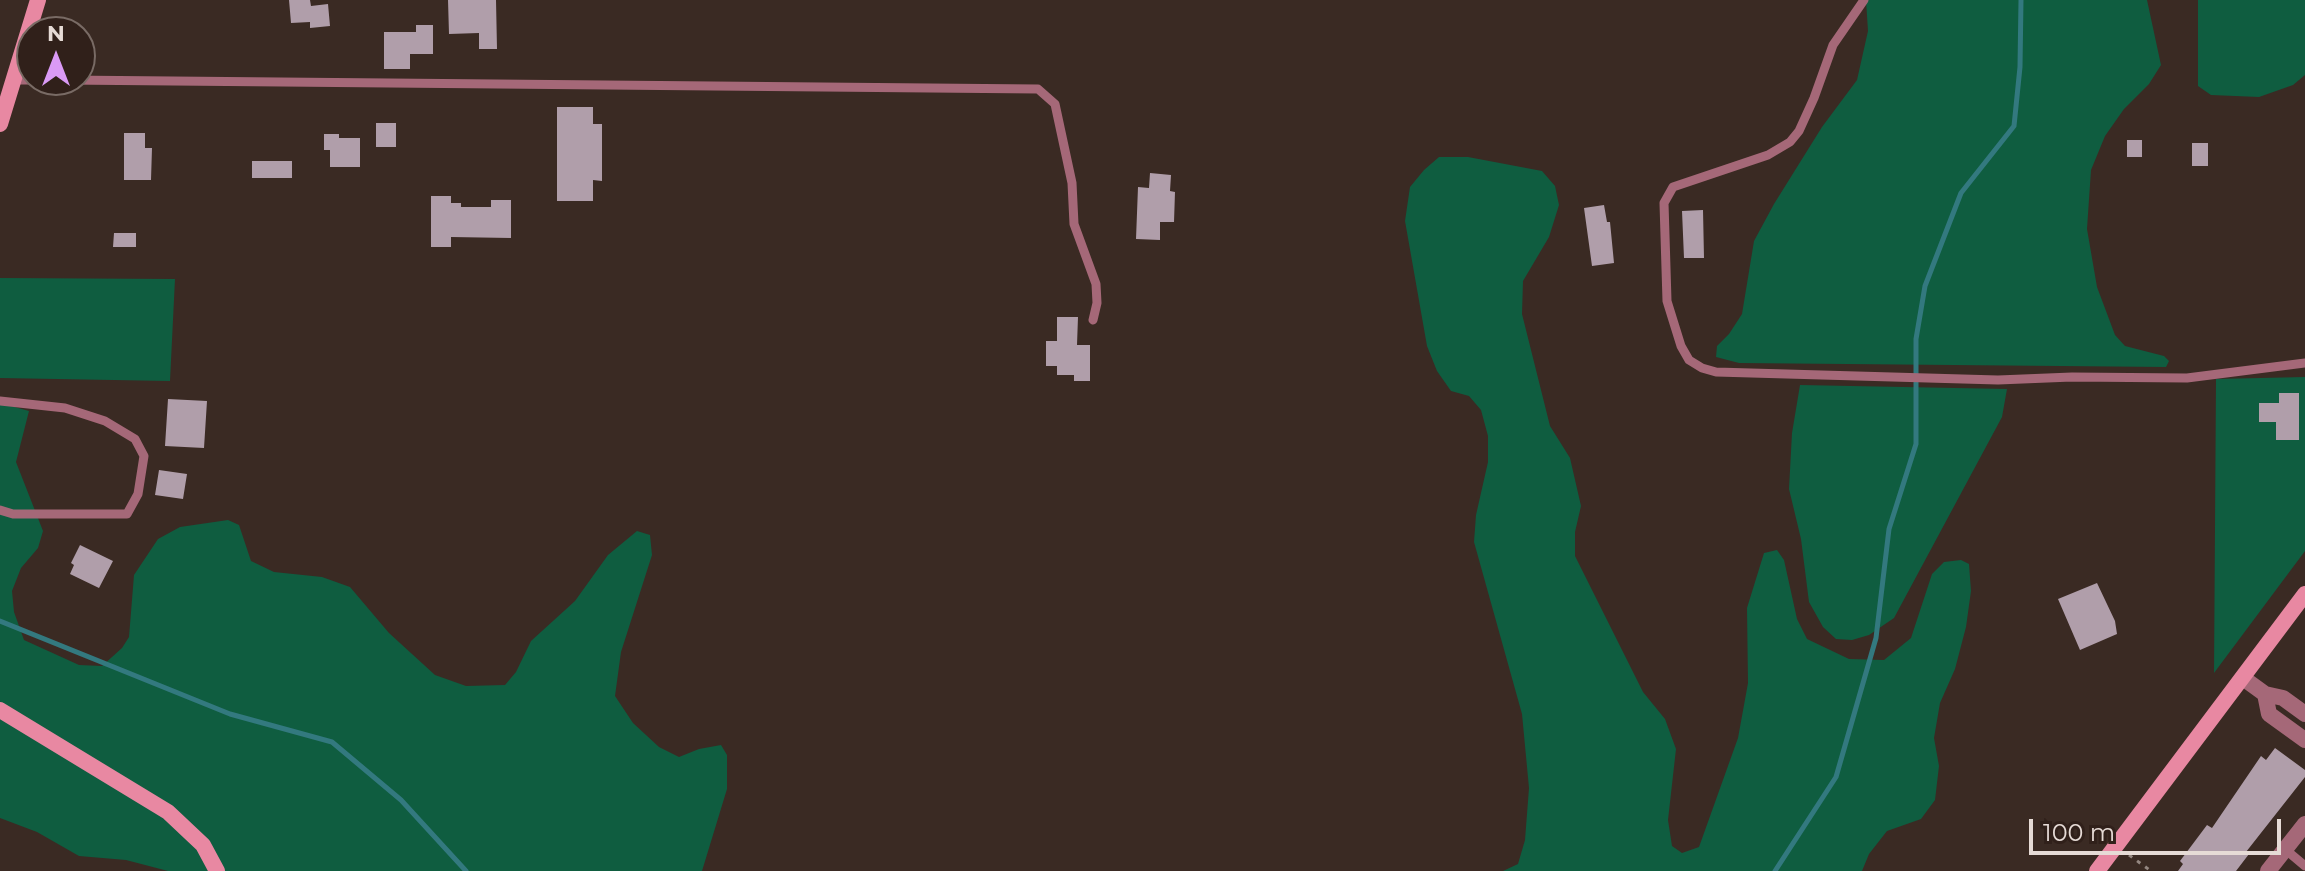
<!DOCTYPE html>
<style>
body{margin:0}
#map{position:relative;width:2305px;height:871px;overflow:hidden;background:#3a2a23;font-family:Montserrat,sans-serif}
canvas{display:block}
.north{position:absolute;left:16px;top:16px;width:80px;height:80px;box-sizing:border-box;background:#30201a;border:2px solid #796b65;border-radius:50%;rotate:0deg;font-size:22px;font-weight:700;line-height:32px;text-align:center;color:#e6dbd6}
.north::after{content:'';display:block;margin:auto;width:28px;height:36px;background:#da9af6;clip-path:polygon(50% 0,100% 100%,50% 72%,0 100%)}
.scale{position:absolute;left:2029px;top:819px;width:252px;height:36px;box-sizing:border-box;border:4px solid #e6dbd6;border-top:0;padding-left:10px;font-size:24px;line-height:28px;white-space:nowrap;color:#e6dbd6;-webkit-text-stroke:6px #30201a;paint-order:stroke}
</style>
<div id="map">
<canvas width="2305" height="871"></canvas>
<div class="north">N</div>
<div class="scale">100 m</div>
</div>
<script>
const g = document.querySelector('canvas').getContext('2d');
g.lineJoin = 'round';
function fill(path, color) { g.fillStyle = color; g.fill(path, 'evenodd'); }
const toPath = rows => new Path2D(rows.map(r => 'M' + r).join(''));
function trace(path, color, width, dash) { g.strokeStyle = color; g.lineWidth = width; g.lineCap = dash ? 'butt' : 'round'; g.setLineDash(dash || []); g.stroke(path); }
const green = toPath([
 [1866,0,2147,0,2161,65,2149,84,2124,109,2105,136,2091,170,2087,229,2097,287,2115,335,2125,346,2164,356,2169,361,2166,367,1739,363,1716,357,1717,346,1729,334,1742,314,1754,241,1774,204,1822,127,1857,80,1868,31],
 [2198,0,2305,0,2305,75,2293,85,2259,97,2211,95,2198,86],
 [1439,157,1468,157,1542,171,1555,186,1559,205,1549,237,1523,281,1522,314,1550,426,1570,458,1581,506,1575,532,1575,556,1643,692,1665,719,1676,749,1668,820,1672,846,1682,853,1699,847,1738,738,1748,683,1747,608,1764,553,1777,550,1784,560,1797,619,1807,639,1849,659,1884,660,1911,638,1932,574,1944,562,1961,560,1969,564,1971,591,1966,627,1955,669,1940,703,1934,738,1939,766,1935,800,1921,819,1887,831,1869,854,1862,871,1503,871,1518,864,1525,840,1529,788,1522,714,1474,542,1476,515,1488,462,1488,436,1481,410,1469,396,1451,391,1437,371,1427,346,1405,221,1410,187,1424,170],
 [0,278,175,279,170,381,0,378],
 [2305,377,2305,551,2214,673,2216,379],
 [1800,385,2007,389,2002,417,1894,618,1869,635,1852,640,1836,639,1823,627,1809,602,1801,539,1789,489,1792,433],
 [0,403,29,411,16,462,43,531,38,548,21,568,12,591,14,612,24,640,79,665,102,666,122,648,129,637,134,575,158,539,180,527,228,520,239,525,251,561,274,572,322,577,350,587,389,633,435,675,466,686,505,685,516,672,531,641,575,601,608,555,637,531,650,535,652,555,621,652,615,696,633,723,659,747,679,757,699,749,721,745,727,755,727,789,702,871,168,871,126,860,79,856,37,832,0,818]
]);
const stream = toPath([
 [0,621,230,714,332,742,401,800,466,871],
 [1775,871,1836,777,1876,638,1889,529,1916,444,1916,339,1925,286,1961,193,2014,126,2020,67,2021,0]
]);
const building = toPath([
 [289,0,310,0,311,6,328,4,330,26,310,28,310,22,291,23],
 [448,0,496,0,497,49,479,49,479,33,449,34],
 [416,25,433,25,433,54,410,54,410,69,384,69,384,32,416,32],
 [557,107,593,107,593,124,602,124,602,181,593,180,593,201,557,201],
 [376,123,396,123,396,147,376,147],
 [124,133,145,133,145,148,152,148,151,180,124,180],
 [324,134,339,134,339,138,360,138,360,167,330,167,330,150,324,150],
 [2127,140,2142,140,2142,157,2127,157],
 [2192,143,2208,143,2208,166,2192,166],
 [252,161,292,161,292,178,252,178],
 [1150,173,1171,175,1170,191,1175,192,1174,222,1160,222,1160,240,1136,239,1138,187,1149,188],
 [431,196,451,196,451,203,461,203,461,207,491,207,491,200,511,200,511,238,451,237,451,247,431,247],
 [1604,205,1607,222,1610,222,1614,263,1592,266,1584,208],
 [1703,210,1704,258,1684,258,1682,211],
 [114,233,136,233,136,247,113,247],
 [1057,317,1078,317,1077,345,1090,345,1090,381,1074,381,1074,375,1057,375,1057,366,1046,366,1046,341,1057,341],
 [2279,393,2299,393,2299,440,2276,440,2276,422,2259,422,2259,403,2279,403],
 [168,399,207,401,204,448,165,446],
 [159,470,187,474,183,499,155,495],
 [80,545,113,561,99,588,70,574,74,565,71,563],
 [2097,583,2115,621,2117,634,2080,650,2058,599],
 [2275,748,2305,770,2305,777,2246,852,2249,854,2236,871,2178,871,2183,864,2180,861,2207,825,2212,828,2261,756,2266,760]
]);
const path = toPath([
 [2129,855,2151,871]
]);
const lane = toPath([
 [1864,0,1833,45,1814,98,1799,131,1790,142,1768,155,1673,187,1664,203,1667,301,1681,346,1689,360,1702,368,1716,372,1998,380,2072,377,2187,378,2305,363],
 [13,80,32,80],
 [65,80,1038,89,1055,104,1072,183,1074,224,1096,284,1097,303,1093,320],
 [0,401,65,408,105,421,135,439,144,456,138,494,127,514,13,514,0,510],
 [2286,850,2305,866]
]);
const street = toPath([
 [2243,678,2265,694,2283,698,2305,714],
 [2265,694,2269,714,2305,740],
 [2268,871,2305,824]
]);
const secondary = toPath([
 [0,124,38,0],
 [0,710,168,812,203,845,217,871],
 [2097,871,2305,594]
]);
fill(green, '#0f5d40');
trace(stream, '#33797f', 5);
fill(building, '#b09eaa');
trace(path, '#948781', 3, [4, 6]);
trace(lane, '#a56878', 9);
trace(street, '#a56878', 16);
trace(secondary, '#e888a2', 16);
</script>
